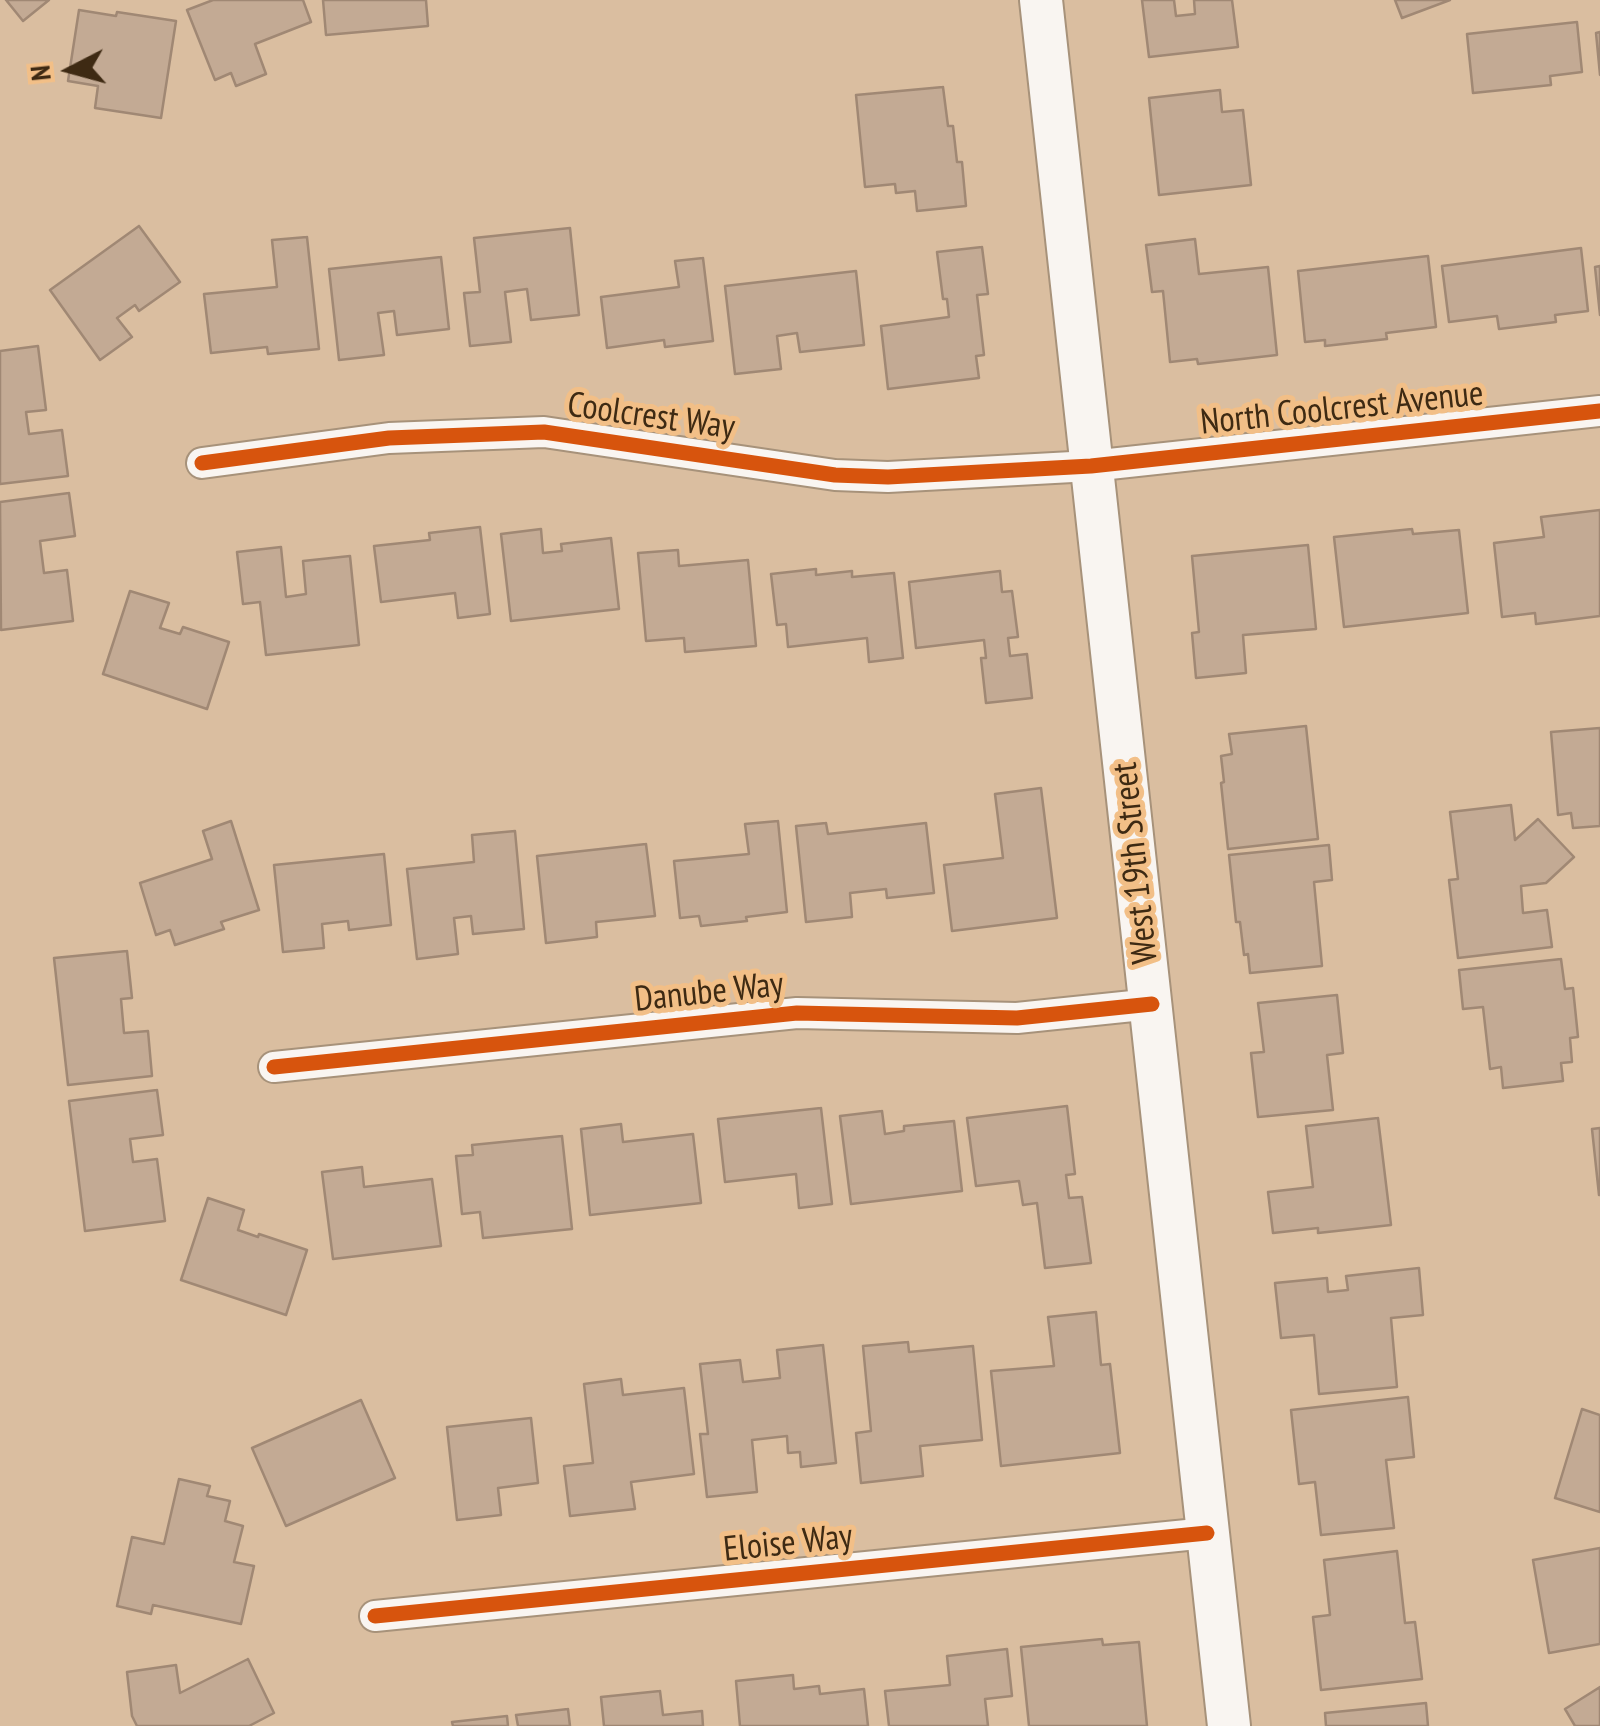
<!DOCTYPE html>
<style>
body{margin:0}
#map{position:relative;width:1600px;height:1726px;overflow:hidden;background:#dabea0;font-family:"PT Sans Narrow",sans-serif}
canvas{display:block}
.north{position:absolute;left:20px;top:20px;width:100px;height:100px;-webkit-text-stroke:8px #f2bf87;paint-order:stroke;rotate:264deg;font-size:28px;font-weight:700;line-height:40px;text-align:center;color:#3e2a13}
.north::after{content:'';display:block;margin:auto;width:35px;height:45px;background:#3e2a13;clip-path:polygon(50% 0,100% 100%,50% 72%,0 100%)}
</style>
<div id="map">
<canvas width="1600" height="1726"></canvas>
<div class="north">N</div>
</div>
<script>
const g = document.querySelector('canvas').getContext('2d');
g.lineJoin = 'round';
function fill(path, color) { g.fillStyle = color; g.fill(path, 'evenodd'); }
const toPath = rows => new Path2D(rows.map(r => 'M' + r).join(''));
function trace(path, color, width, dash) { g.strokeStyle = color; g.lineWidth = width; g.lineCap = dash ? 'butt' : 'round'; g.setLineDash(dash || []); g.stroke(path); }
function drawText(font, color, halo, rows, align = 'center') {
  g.font = font + ' "PT Sans Narrow",sans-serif'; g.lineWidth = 10; g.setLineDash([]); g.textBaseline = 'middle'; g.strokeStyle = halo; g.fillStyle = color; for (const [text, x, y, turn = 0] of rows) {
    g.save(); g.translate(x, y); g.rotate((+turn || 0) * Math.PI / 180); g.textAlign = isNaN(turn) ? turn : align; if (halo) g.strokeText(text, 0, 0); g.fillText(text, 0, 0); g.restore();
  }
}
const building = toPath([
 [6,0,49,0,23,21,6,0],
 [213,0,303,0,311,22,255,44,266,74,236,86,231,73,215,80,187,10,213,0],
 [323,0,426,0,428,26,326,35,323,0],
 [1142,0,1174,0,1176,16,1195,14,1194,0,1232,0,1238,47,1149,57,1142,0],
 [1395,0,1450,0,1402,18,1395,0],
 [79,10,116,16,117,12,176,21,161,118,95,108,98,86,68,81,79,10],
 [1577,22,1582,72,1550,76,1551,85,1473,93,1467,34,1577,22],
 [1600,32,1600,75,1596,33,1600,32],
 [943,87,948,126,953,126,957,162,962,162,966,206,917,211,915,191,896,193,895,184,865,187,856,95,943,87],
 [1220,90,1222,112,1243,110,1251,185,1159,195,1149,98,1220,90],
 [139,226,180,282,139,311,135,305,117,318,132,337,100,360,50,290,139,226],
 [570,228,579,315,531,320,527,289,505,292,511,342,470,346,464,293,480,292,474,238,570,228],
 [307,237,319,349,268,354,267,347,211,353,204,294,277,287,272,240,307,237],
 [1195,239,1199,274,1268,267,1277,355,1198,364,1197,359,1170,362,1163,291,1152,292,1146,245,1195,239],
 [982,247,988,294,977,295,984,355,976,356,979,378,888,389,881,326,949,317,947,299,943,299,937,252,982,247],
 [1581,248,1588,311,1555,315,1556,322,1499,329,1497,316,1449,322,1442,266,1581,248],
 [1428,256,1436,327,1386,333,1387,339,1325,346,1325,340,1305,342,1298,271,1428,256],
 [441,257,449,329,397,335,394,311,378,313,384,355,339,360,329,269,441,257],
 [703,258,713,341,665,347,664,340,607,348,601,297,679,287,675,261,703,258],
 [1600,266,1600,315,1595,267,1600,266],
 [856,271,864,345,800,352,797,333,777,336,781,369,735,374,725,286,856,271],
 [38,346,46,410,26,412,29,434,62,430,68,476,0,484,0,351,38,346],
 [69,493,75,536,40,541,44,573,67,570,73,621,1,630,0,502,69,493],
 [1600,510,1600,616,1536,624,1535,613,1502,617,1494,543,1544,537,1541,517,1600,510],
 [480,527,490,614,458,618,455,593,381,602,374,546,430,540,429,533,480,527],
 [541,529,543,553,562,551,561,544,611,538,619,609,511,621,501,534,541,529],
 [1412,529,1413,534,1459,530,1468,613,1344,627,1334,537,1412,529],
 [1308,545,1316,629,1243,635,1246,673,1196,678,1192,633,1199,632,1192,556,1308,545],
 [281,547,286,597,306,594,303,561,350,556,359,645,266,655,260,602,243,604,237,552,281,547],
 [678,550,679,566,748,560,756,646,685,652,684,638,646,641,638,553,678,550],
 [816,569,816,575,852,571,852,577,894,573,903,658,869,662,867,638,788,647,786,624,777,625,771,574,816,569],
 [1000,571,1002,592,1012,591,1018,637,1008,638,1010,656,1027,654,1032,698,986,703,981,658,986,658,984,640,916,648,909,582,1000,571],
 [130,591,169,603,160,628,180,634,183,627,229,642,207,709,103,674,130,591],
 [1306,726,1318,839,1228,849,1221,783,1224,782,1221,756,1232,754,1229,734,1306,726],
 [1600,728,1600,826,1573,828,1571,813,1558,815,1551,732,1600,728],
 [1041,788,1057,918,952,931,944,865,1003,858,995,794,1041,788],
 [1511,805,1515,840,1538,819,1574,857,1546,883,1521,886,1523,913,1547,910,1552,947,1458,958,1449,880,1458,879,1450,812,1511,805],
 [231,821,259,910,221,922,224,929,175,945,170,930,156,935,140,883,212,859,203,831,231,821],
 [778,821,787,912,746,917,747,921,701,926,699,916,680,918,674,861,749,854,745,824,778,821],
 [826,823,828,834,926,823,934,893,887,898,886,889,850,893,852,917,806,922,796,826,826,823],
 [515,831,524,929,473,934,471,916,454,918,458,954,417,959,407,869,474,862,472,835,515,831],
 [646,844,655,916,596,922,597,937,546,943,537,856,646,844],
 [1329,845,1332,880,1314,882,1322,966,1250,973,1248,954,1244,955,1240,922,1236,922,1229,855,1329,845],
 [384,854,391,925,349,930,348,921,322,924,324,948,283,952,274,865,384,854],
 [127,951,132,998,121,999,124,1033,148,1031,152,1076,68,1085,54,958,127,951],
 [1561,959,1565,989,1573,988,1578,1037,1570,1038,1572,1062,1561,1063,1563,1081,1503,1088,1501,1067,1490,1069,1483,1007,1463,1009,1459,970,1561,959],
 [1337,995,1343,1053,1327,1055,1333,1110,1258,1117,1251,1053,1264,1052,1258,1003,1337,995],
 [157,1090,163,1135,130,1139,133,1162,157,1159,165,1221,85,1231,69,1101,157,1090],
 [1067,1106,1075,1174,1066,1175,1069,1198,1082,1197,1091,1263,1045,1268,1037,1203,1023,1205,1019,1181,976,1186,967,1118,1067,1106],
 [821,1108,832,1204,799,1208,796,1174,725,1182,718,1119,821,1108],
 [882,1111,885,1134,904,1131,904,1126,954,1121,962,1191,851,1204,840,1116,882,1111],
 [1378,1118,1391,1225,1318,1233,1318,1228,1273,1233,1268,1192,1313,1187,1306,1126,1378,1118],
 [621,1124,623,1142,693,1134,701,1203,590,1215,581,1129,621,1124],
 [1600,1128,1600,1195,1599,1195,1592,1129,1600,1128],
 [562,1136,572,1229,483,1238,480,1212,462,1214,456,1156,473,1155,472,1145,562,1136],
 [362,1167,364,1187,432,1179,441,1246,333,1259,322,1172,362,1167],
 [208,1198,244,1210,238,1230,258,1237,259,1234,307,1250,286,1315,181,1280,208,1198],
 [1419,1268,1423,1315,1391,1318,1397,1387,1319,1394,1314,1335,1281,1338,1275,1283,1327,1278,1328,1292,1348,1290,1346,1276,1419,1268],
 [1096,1312,1101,1365,1110,1364,1120,1453,1001,1466,991,1371,1054,1366,1048,1317,1096,1312],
 [908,1342,909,1352,973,1346,982,1440,920,1446,923,1476,861,1483,856,1433,871,1431,863,1346,908,1342],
 [823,1345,836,1463,801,1467,800,1452,788,1453,787,1436,752,1440,757,1492,707,1497,700,1434,708,1434,700,1364,740,1360,743,1382,780,1378,777,1350,823,1345],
 [621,1379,623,1395,684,1388,694,1474,631,1482,635,1509,570,1516,564,1466,593,1463,584,1384,621,1379],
 [1408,1397,1414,1457,1386,1460,1394,1528,1321,1535,1315,1482,1299,1484,1291,1410,1408,1397],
 [361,1400,395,1478,286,1526,252,1448,361,1400],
 [1582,1409,1600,1415,1600,1512,1555,1498,1582,1409],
 [531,1418,538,1483,498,1488,501,1515,457,1520,447,1427,531,1418],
 [179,1479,210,1486,207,1496,230,1501,225,1521,243,1526,234,1562,254,1566,241,1624,153,1605,151,1614,117,1606,132,1537,164,1544,179,1479],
 [1600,1548,1600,1644,1549,1653,1533,1560,1600,1548],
 [1397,1551,1405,1623,1415,1622,1422,1679,1321,1690,1313,1617,1330,1615,1324,1560,1397,1551],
 [1102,1639,1103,1645,1139,1642,1147,1726,1029,1726,1021,1647,1102,1639],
 [1007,1649,1012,1696,985,1699,988,1726,889,1726,885,1691,950,1685,947,1656,1007,1649],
 [248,1659,274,1713,249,1726,137,1726,132,1716,127,1672,176,1665,180,1693,248,1659],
 [793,1675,794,1689,819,1686,820,1694,864,1689,868,1726,740,1726,736,1681,793,1675],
 [1600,1687,1600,1726,1575,1726,1565,1709,1600,1687],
 [660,1691,663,1715,702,1711,703,1726,604,1726,601,1697,660,1691],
 [1426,1703,1428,1726,1326,1726,1325,1713,1426,1703],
 [568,1709,570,1726,518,1726,516,1715,568,1709],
 [507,1716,508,1726,453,1726,452,1722,507,1716]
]);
const minor = toPath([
 [202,463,389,438,544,432,835,475,888,477,1091,466,1600,411],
 [274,1067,797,1013,1017,1018,1152,1004],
 [375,1616,1207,1533]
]);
const secondary = toPath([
 [1041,0,1229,1726]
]);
const cycleway = toPath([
 [202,463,389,438,544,432,835,475,888,477,1091,466,1600,411],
 [274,1067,797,1013,1017,1018,1152,1004],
 [375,1616,1207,1533]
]);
const streetNames = [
 ["North Coolcrest Avenue",1342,409,-6],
 ["Coolcrest Way",651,417,8],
 ["West 19th Street",1136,863,-96],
 ["Danube Way",709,993,-6],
 ["Eloise Way",788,1544,-6]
];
fill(building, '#c3aa94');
trace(building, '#a08874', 2.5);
trace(minor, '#a7927a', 34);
trace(secondary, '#a7927a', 46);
trace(minor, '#f9f5f1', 30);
trace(secondary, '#f9f5f1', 42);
trace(cycleway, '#d7540d', 15);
drawText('35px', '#3e2a13', '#f2bf87', streetNames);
</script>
